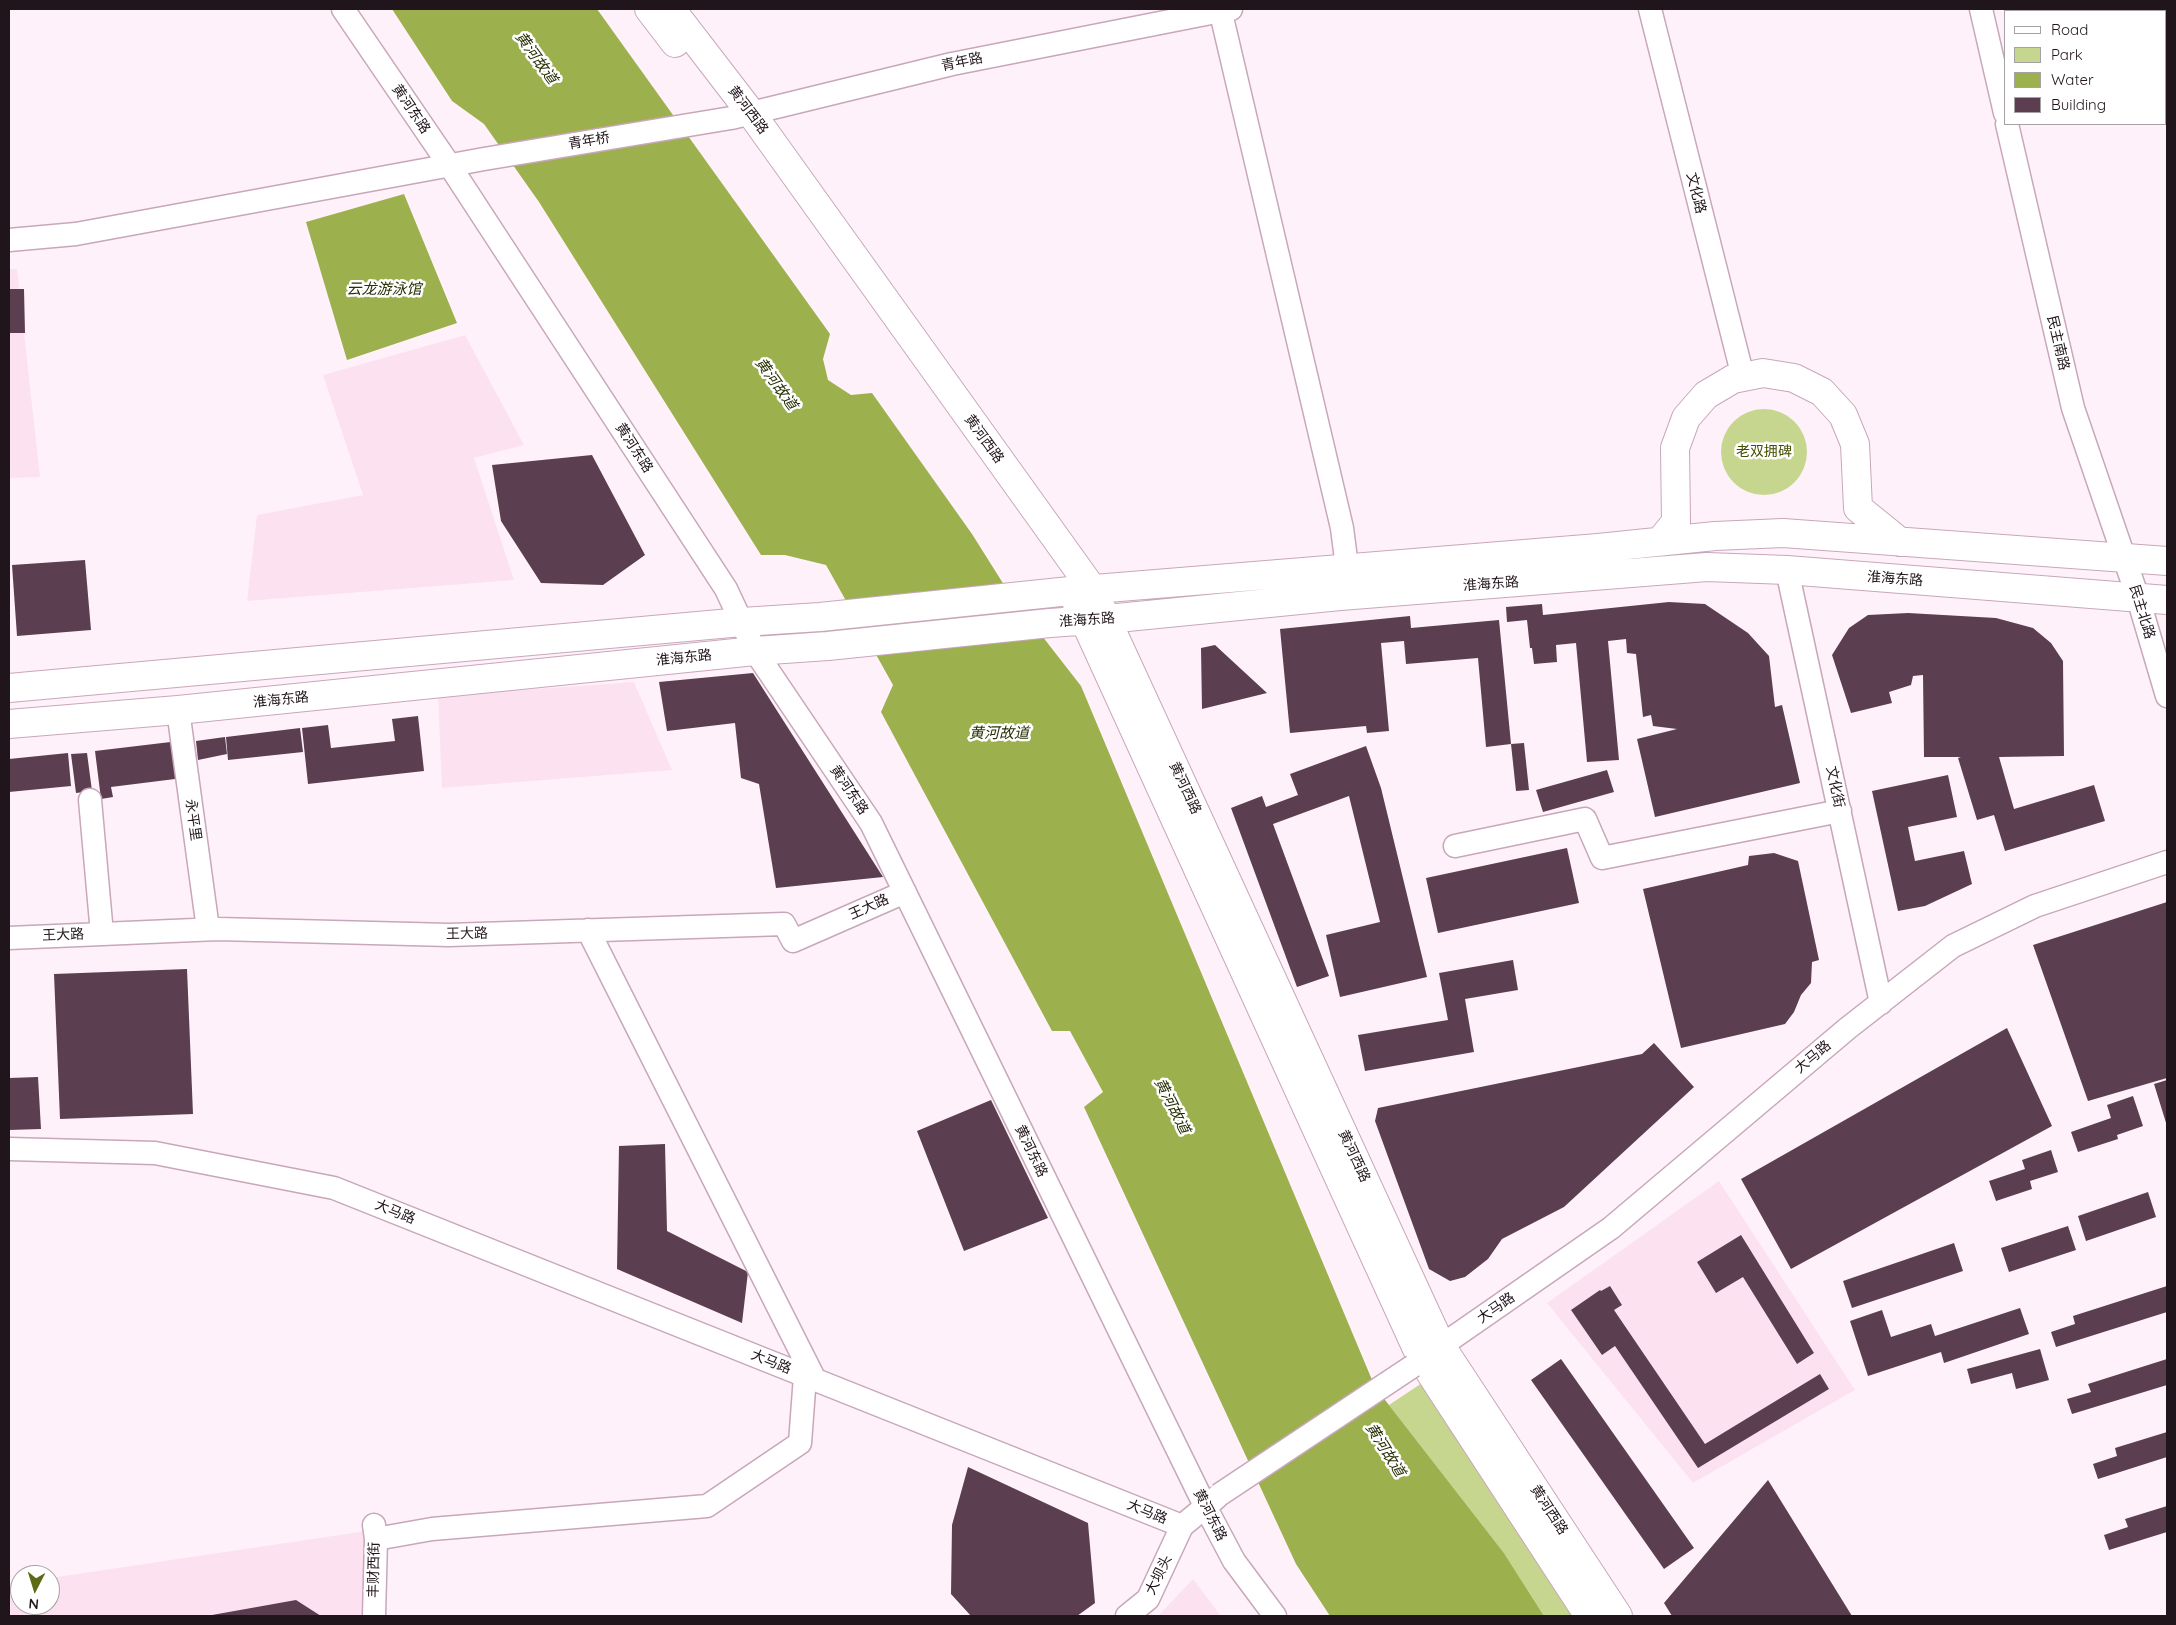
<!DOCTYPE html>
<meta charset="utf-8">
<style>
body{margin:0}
#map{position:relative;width:2176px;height:1625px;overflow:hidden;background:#fff1f9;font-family:Quicksand,sans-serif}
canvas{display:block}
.frame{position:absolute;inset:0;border:10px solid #21151c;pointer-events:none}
.legend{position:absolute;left:2004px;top:10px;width:162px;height:115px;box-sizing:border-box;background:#fff;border:1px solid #a6a1a4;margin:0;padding:6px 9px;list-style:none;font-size:15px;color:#21151c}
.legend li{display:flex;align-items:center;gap:10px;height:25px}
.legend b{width:25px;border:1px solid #a6a1a4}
.north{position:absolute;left:10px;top:1565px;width:50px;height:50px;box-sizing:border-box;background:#fff;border:1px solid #a6a1a4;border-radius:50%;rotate:185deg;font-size:14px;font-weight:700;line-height:20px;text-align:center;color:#21151c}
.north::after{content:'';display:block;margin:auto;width:18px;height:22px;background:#5d6b14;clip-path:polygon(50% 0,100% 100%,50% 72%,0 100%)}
</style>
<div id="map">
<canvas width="2176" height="1625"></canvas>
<div class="frame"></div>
<ul class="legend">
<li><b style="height:6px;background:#fff"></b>Road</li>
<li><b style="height:14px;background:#c6d68e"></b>Park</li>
<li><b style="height:14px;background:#9db04e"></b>Water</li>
<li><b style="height:14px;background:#5b3f50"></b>Building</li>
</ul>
<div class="north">N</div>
</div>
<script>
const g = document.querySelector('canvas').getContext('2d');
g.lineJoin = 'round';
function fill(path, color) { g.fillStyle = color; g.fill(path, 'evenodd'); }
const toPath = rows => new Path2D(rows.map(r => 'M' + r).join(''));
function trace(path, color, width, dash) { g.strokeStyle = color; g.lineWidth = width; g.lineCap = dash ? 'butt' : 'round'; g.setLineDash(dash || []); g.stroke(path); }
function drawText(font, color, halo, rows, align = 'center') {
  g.font = font + ' Quicksand,"Noto Sans SC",sans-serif'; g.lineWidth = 5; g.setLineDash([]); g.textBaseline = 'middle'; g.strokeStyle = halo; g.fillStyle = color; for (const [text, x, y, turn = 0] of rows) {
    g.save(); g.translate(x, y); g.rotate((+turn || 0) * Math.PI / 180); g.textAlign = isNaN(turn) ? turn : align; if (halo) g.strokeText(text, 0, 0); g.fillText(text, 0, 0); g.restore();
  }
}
const built = toPath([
 [9,269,17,269,40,477,9,478],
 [465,335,524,445,474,458,514,580,247,601,257,515,363,495,323,375],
 [634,682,672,770,442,788,438,696],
 [1719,1181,1855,1390,1693,1483,1547,1303],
 [366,1531,369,1616,9,1616,9,1584,20,1582,20,1605,50,1605,50,1578],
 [1193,1579,1221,1616,1158,1616]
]);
const green = toPath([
 '1721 452a43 43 0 1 1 86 0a43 43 0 1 1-86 0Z',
 [1425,1381,1579,1616,1544,1616,1504,1553,1389,1405]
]);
const water = toPath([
 [392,9,597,9,830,334,823,359,828,380,851,395,872,393,972,534,1011,596,1081,686,1375,1387,1504,1553,1544,1616,1330,1616,1296,1564,1084,1107,1103,1092,1070,1031,1052,1031,881,712,893,685,826,565,785,555,761,555,539,202,484,124,452,101],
 [404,194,457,323,347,360,306,222]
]);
const building = toPath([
 [9,289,24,289,25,333,9,333],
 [592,455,645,555,603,585,541,583,501,521,492,465],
 [85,560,91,630,17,636,12,565],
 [1669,602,1705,604,1748,633,1769,656,1775,707,1782,705,1800,783,1655,817,1637,739,1677,729,1653,726,1651,715,1643,717,1636,654,1627,653,1626,639,1608,641,1619,760,1587,762,1576,643,1556,645,1557,662,1534,664,1532,648,1530,648,1527,620,1507,622,1506,607,1542,604,1543,615],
 [1908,613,1996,618,2033,628,2051,643,2063,661,2064,756,1999,757,2014,809,2094,785,2105,821,2005,851,1994,815,1977,820,1958,758,1961,757,1924,757,1923,675,1913,676,1911,685,1889,692,1892,703,1851,713,1832,655,1849,628,1868,615],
 [1410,616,1411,628,1499,620,1511,744,1486,747,1478,658,1406,664,1404,641,1381,643,1389,731,1367,733,1366,726,1290,733,1280,629],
 [1215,645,1267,693,1202,709,1201,648],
 [753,673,883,877,776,888,759,784,741,778,735,723,667,731,659,682],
 [418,716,424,771,308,784,302,728,328,725,331,748,395,741,392,719],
 [300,728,303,752,228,760,226,737],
 [225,737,227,754,198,760,196,741],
 [179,741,183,778,111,787,113,797,101,799,95,751],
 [1524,743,1529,790,1516,791,1511,744],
 [1366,746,1381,788,1427,977,1340,997,1326,935,1380,922,1349,796,1273,824,1329,976,1297,987,1231,808,1262,796,1266,807,1298,795,1290,774],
 [68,753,71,786,9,792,9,759],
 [87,753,92,791,76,793,71,754],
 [1607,770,1614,792,1543,812,1536,790],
 [1948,775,1957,817,1908,827,1915,861,1964,851,1972,884,1925,906,1898,911,1872,791],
 [1567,848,1579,903,1438,933,1426,878],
 [1774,853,1798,861,1819,960,1812,962,1811,983,1801,995,1794,1012,1785,1024,1681,1048,1643,889,1748,865,1749,856],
 [2167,902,2167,1078,2088,1101,2033,945],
 [1513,960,1518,990,1465,999,1474,1052,1365,1071,1358,1035,1448,1020,1439,973],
 [187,969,193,1114,60,1119,54,974],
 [2007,1028,2052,1126,1791,1269,1741,1179],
 [1654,1043,1694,1087,1564,1207,1502,1239,1488,1259,1465,1277,1450,1281,1429,1269,1375,1121,1378,1108,1642,1054],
 [38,1077,41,1129,9,1130,9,1078],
 [2167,1080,2167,1126,2154,1084],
 [2133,1096,2143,1126,2117,1135,2118,1139,2078,1152,2071,1132,2111,1118,2107,1105],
 [991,1100,1048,1218,964,1251,917,1131],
 [665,1144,667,1231,748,1272,742,1323,617,1269,619,1146],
 [2051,1150,2058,1172,2030,1181,2032,1189,1996,1201,1989,1181,2025,1169,2022,1160],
 [2148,1192,2156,1217,2086,1241,2078,1216],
 [2068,1226,2076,1250,2009,1272,2001,1248],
 [1741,1235,1814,1353,1797,1364,1743,1277,1716,1293,1697,1262],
 [1954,1243,1963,1271,1852,1308,1843,1281],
 [1610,1286,1622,1305,1614,1310,1705,1444,1820,1374,1829,1389,1698,1468,1615,1346,1602,1355,1571,1310,1600,1290,1601,1291],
 [2167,1286,2167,1312,2056,1347,2051,1332,2075,1324,2073,1316],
 [2020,1308,2029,1334,1944,1363,1941,1352,1868,1376,1850,1321,1882,1310,1891,1337,1931,1324,1935,1336],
 [2040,1349,2049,1380,2016,1389,2012,1373,1971,1384,1967,1369],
 [1561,1359,1694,1548,1664,1569,1531,1380],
 [2167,1359,2167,1385,2072,1414,2067,1399,2091,1392,2088,1384],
 [2167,1432,2167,1457,2098,1479,2093,1464,2117,1456,2115,1448],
 [968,1467,1088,1523,1095,1603,1077,1616,971,1616,951,1594,952,1525],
 [1768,1480,1852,1616,1672,1616,1664,1603],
 [2167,1506,2167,1532,2109,1550,2104,1535,2128,1527,2125,1519],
 [296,1600,321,1616,212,1616,212,1615]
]);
const minor = toPath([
 [343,9,450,166,726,589,755,651,871,823,1206,1508,1234,1561,1275,1616],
 [1220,9,1342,528,1347,567],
 [1650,9,1743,377],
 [1981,9,2005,113],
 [2007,124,2073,408,2138,598,2167,696],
 [9,240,76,234,484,159,731,118,952,64,1231,9],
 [1787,570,1881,1003],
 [178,710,208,929],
 [90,800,102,934],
 [1455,846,1585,819,1602,858,1840,811],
 [588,930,815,1380],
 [9,938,218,929,449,935,784,924,793,941,905,892],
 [9,1149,155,1153,334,1188,1182,1526,1216,1498],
 [1428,1355,1611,1228,1848,1028,1953,946,2035,906,2167,862],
 [376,1539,432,1529,707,1506,800,1443,805,1376],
 [374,1616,376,1539,374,1525],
 [1127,1616,1148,1599,1182,1526]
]);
const major = toPath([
 [649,9,675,43],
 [671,9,751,113,1093,590,1441,1346,1618,1616],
 [1661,540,1676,522,1675,448,1686,418,1706,395,1733,379,1763,373,1794,378,1822,392,1843,415,1855,444,1858,508,1900,542],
 [1077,604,1422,1360,1589,1616],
 [9,688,742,622,820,617,1070,591,1598,548,1715,536,1783,533,2167,561],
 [9,724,178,710,755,651,828,646,1050,623,1107,619,1340,596,1707,567,1787,570,2167,600]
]);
const minorBridge = toPath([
 [1219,1495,1413,1366]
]);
const streetNames = [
 ["青年路",962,62,-12],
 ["黄河东路",411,109,56],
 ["黄河西路",748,110,53],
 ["青年桥",589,141,-10],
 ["文化路",1696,193,76],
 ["民主南路",2058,343,77],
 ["黄河西路",984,439,54],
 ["黄河东路",634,448,57],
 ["淮海东路",1895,579,4],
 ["淮海东路",1491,584,-4],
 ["民主北路",2142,612,73],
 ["淮海东路",1087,620,-4],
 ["淮海东路",684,658,-6],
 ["淮海东路",281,700,-6],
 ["文化街",1835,787,78],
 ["黄河西路",1185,788,65],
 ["黄河东路",849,790,56],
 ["永平里",193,820,82],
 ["王大路",869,907,-24],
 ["王大路",467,934,-1],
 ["王大路",63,935,-2],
 ["大马路",1813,1057,-40],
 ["黄河东路",1031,1151,64],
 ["黄河西路",1354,1156,65],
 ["大马路",395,1212,22],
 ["大马路",1496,1308,-35],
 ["大马路",771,1362,22],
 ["黄河西路",1549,1510,57],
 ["大马路",1147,1512,22],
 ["黄河东路",1210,1515,63],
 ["丰财西街",374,1570,-89],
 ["大坝头",1159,1575,-64]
];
const parkNames = [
 ["老双拥碑",1764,452]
];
const waterNames = [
 ["黄河故道",536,58,54],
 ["云龙游泳馆",384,289],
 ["黄河故道",776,384,54],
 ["黄河故道",999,733],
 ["黄河故道",1172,1106,63],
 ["黄河故道",1385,1450,58]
];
fill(built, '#fce2f1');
fill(green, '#c6d68e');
fill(water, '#9db04e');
fill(building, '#5b3f50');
trace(minor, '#c8a7ba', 25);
trace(major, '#c8a7ba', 30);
trace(minor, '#fff', 22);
trace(major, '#fff', 28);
trace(minorBridge, '#c8a7ba', 25, []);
trace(minorBridge, '#fff', 22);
drawText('14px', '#21151c', '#fff', streetNames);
drawText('14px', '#434e01', '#fff', parkNames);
drawText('italic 15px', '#282f05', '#fff', waterNames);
</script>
